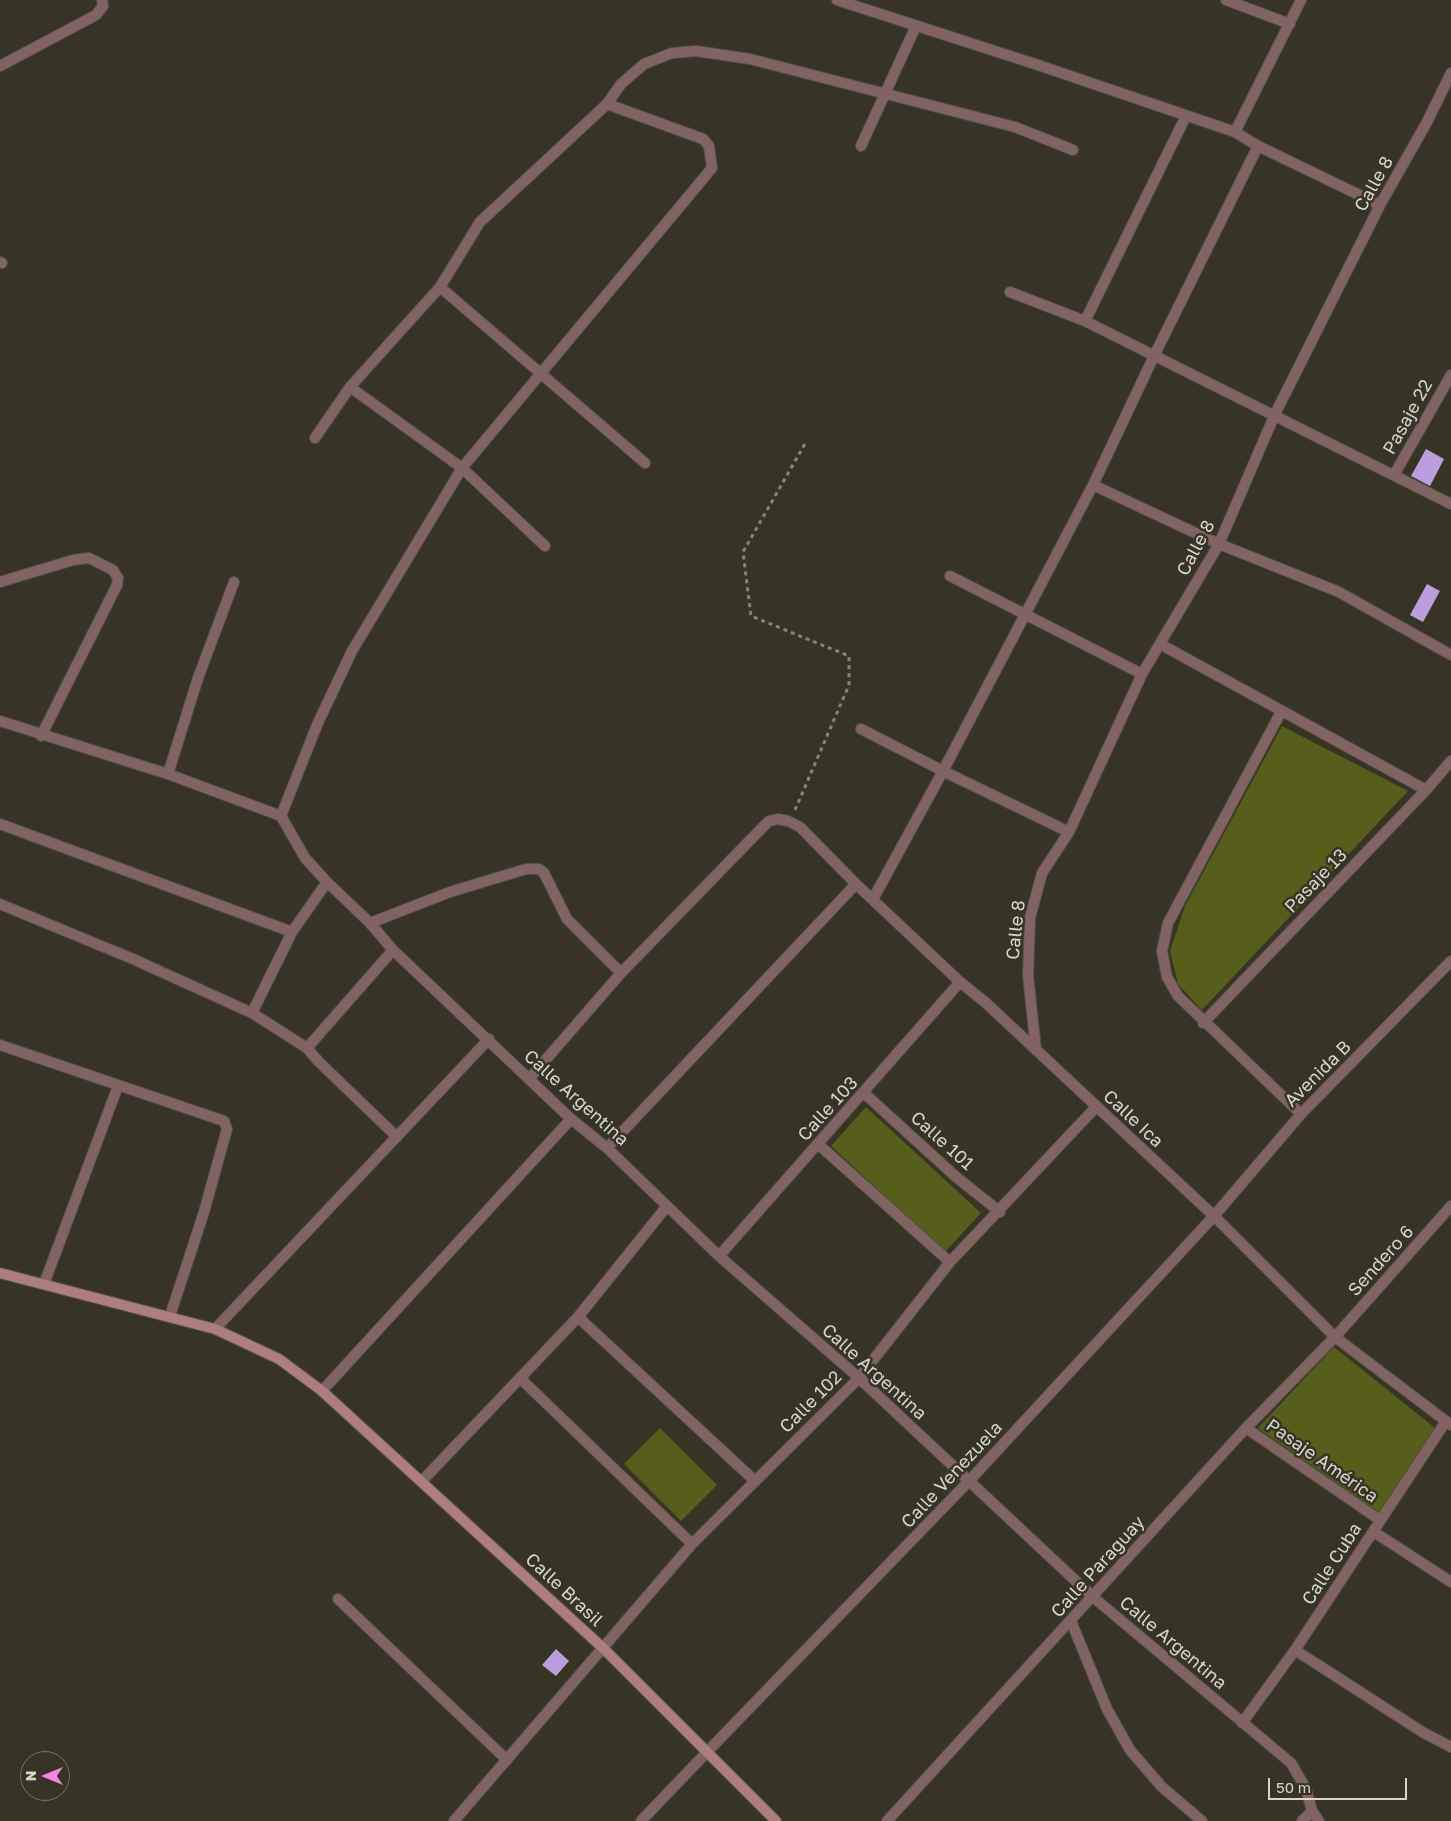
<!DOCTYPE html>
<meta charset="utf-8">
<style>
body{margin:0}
#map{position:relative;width:1451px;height:1821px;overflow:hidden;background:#373425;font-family:"Golos Text",sans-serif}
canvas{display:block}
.north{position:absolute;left:20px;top:1751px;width:50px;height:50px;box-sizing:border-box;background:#373425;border:1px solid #777568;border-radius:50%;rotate:270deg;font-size:14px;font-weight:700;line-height:20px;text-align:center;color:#d7d6cc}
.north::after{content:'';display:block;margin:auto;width:18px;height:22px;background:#f987e8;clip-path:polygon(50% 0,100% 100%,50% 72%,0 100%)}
.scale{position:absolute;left:1268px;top:1778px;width:139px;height:22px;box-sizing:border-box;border:2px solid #d7d6cc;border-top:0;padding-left:6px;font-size:15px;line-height:18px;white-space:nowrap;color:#d7d6cc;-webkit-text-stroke:4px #373425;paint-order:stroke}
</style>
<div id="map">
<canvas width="1451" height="1821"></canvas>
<div class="north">N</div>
<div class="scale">50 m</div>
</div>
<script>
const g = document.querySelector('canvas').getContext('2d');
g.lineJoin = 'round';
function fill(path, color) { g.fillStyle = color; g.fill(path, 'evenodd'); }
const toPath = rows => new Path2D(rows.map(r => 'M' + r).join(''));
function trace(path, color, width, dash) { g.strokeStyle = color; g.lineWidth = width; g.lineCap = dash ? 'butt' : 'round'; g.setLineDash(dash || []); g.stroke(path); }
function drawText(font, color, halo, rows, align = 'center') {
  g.font = font + ' "Golos Text",sans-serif'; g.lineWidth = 5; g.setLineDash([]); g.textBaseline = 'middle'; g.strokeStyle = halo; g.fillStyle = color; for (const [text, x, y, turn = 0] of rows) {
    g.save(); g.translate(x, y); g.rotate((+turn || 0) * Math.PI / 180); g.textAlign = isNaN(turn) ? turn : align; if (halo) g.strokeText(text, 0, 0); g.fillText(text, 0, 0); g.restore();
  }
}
const green = toPath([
 [1282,726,1408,791,1202,1010,1178,984,1170,951,1185,906],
 [866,1107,981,1213,945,1252,831,1146],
 [1334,1347,1435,1428,1379,1512,1258,1428],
 [660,1428,717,1485,681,1521,624,1464]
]);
const building = toPath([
 [1426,449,1444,459,1430,486,1411,476],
 [1427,584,1440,591,1423,622,1410,615],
 [556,1649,569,1661,556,1676,542,1665]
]);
const path = toPath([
 [795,810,849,685,849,656,751,616,743,552,806,442]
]);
const minor = toPath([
 [837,0,1038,65,1235,132,1258,146,1380,205],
 [1226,0,1290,24],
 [0,66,96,15,103,6,102,0],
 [1235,132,1301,0],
 [861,146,916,26],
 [0,262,2,263],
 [440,287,645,463],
 [1010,292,1085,321,1451,504],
 [1085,321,1186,116],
 [350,387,462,468,545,546],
 [315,438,350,387,440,287,480,222,607,104,621,84,644,64,672,53,696,51,750,59,1015,127,1073,150],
 [1394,475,1451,375],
 [1093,485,1219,544,1339,592,1451,655],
 [950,576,1142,674],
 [0,582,73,560,89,558,113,570,118,578,117,585,41,736],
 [1160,644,1426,790],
 [1281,712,1168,923,1162,951,1167,977,1178,996,1301,1114],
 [0,721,168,774,281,816,305,858,327,882,370,923,393,950,571,1119,607,1148,719,1256,858,1377,1093,1597,1291,1763,1306,1789,1312,1811,1319,1821],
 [861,729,943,771,1069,832],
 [168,774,198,678,234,582],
 [281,816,317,725,352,651,462,468,712,168,709,146,703,139,607,104],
 [0,824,292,932],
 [873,899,943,771,1093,485,1154,356,1258,146],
 [0,904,133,959,252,1013,292,932,327,882],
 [370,923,450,892,526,869,539,869,544,873,567,919,621,973],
 [252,1013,307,1048,318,1061,397,1137],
 [1203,1023,1426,790,1451,761],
 [0,1045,224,1121,227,1129,204,1212,170,1316],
 [307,1048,393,950],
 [1036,1050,1028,975,1030,918,1042,873,1069,832,1142,674,1219,544,1275,414,1380,205,1427,122,1451,73],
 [529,1079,621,973,759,831,769,821,778,819,788,821,800,827,856,884,960,982,986,1003,1214,1216,1335,1337,1451,1425],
 [864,1093,955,1176,1000,1212],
 [818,1144,950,1262],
 [607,1148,856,884],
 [719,1256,960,982],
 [44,1284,118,1086],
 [578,1317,755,1481],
 [215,1329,489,1039],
 [520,1378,692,1544],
 [322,1391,571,1119],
 [1246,1428,1380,1520],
 [422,1481,578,1317,667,1206],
 [1374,1532,1451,1582],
 [338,1599,507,1760],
 [1071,1621,1107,1709,1130,1750,1162,1787,1202,1821],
 [1295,1650,1424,1733,1451,1747],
 [1242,1723,1295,1650,1446,1421],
 [454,1821,692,1544,859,1378,950,1262,1096,1107],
 [641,1821,708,1751],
 [887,1821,1246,1428,1335,1337,1451,1206],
 [1302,1821,1312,1811]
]);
const tertiary = toPath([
 [708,1751,969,1481,1214,1216,1301,1114,1451,961]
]);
const secondary = toPath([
 [0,1273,215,1329,279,1359,322,1391,603,1648,776,1821]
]);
const streetNames = [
 ["Calle 8",1374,184,-61],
 ["Pasaje 22",1408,417,-61],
 ["Calle 8",1196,548,-62],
 ["Pasaje 13",1316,881,-46],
 ["Calle 8",1016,930,-84],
 ["Avenida B",1318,1074,-45],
 ["Calle Argentina",576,1098,42],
 ["Calle 103",828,1109,-48],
 ["Calle Ica",1133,1119,43],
 ["Calle 101",942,1141,42],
 ["Sendero 6",1381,1261,-48],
 ["Calle Argentina",874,1372,42],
 ["Calle 102",811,1402,-45],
 ["Pasaje América",1322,1461,35],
 ["Calle Venezuela",952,1475,-47],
 ["Calle Cuba",1332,1564,-57],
 ["Calle Paraguay",1098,1567,-48],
 ["Calle Brasil",564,1590,43],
 ["Calle Argentina",1173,1643,40]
];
fill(green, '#575d1b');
fill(building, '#ba9fdc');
trace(minor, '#545143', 12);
trace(tertiary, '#545143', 12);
trace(secondary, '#545143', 12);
trace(path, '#878579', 3, [4, 4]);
trace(minor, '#826364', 10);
trace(tertiary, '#826364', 10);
trace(secondary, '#ae7d7e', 10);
drawText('18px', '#d7d6cc', '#373425', streetNames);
</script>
